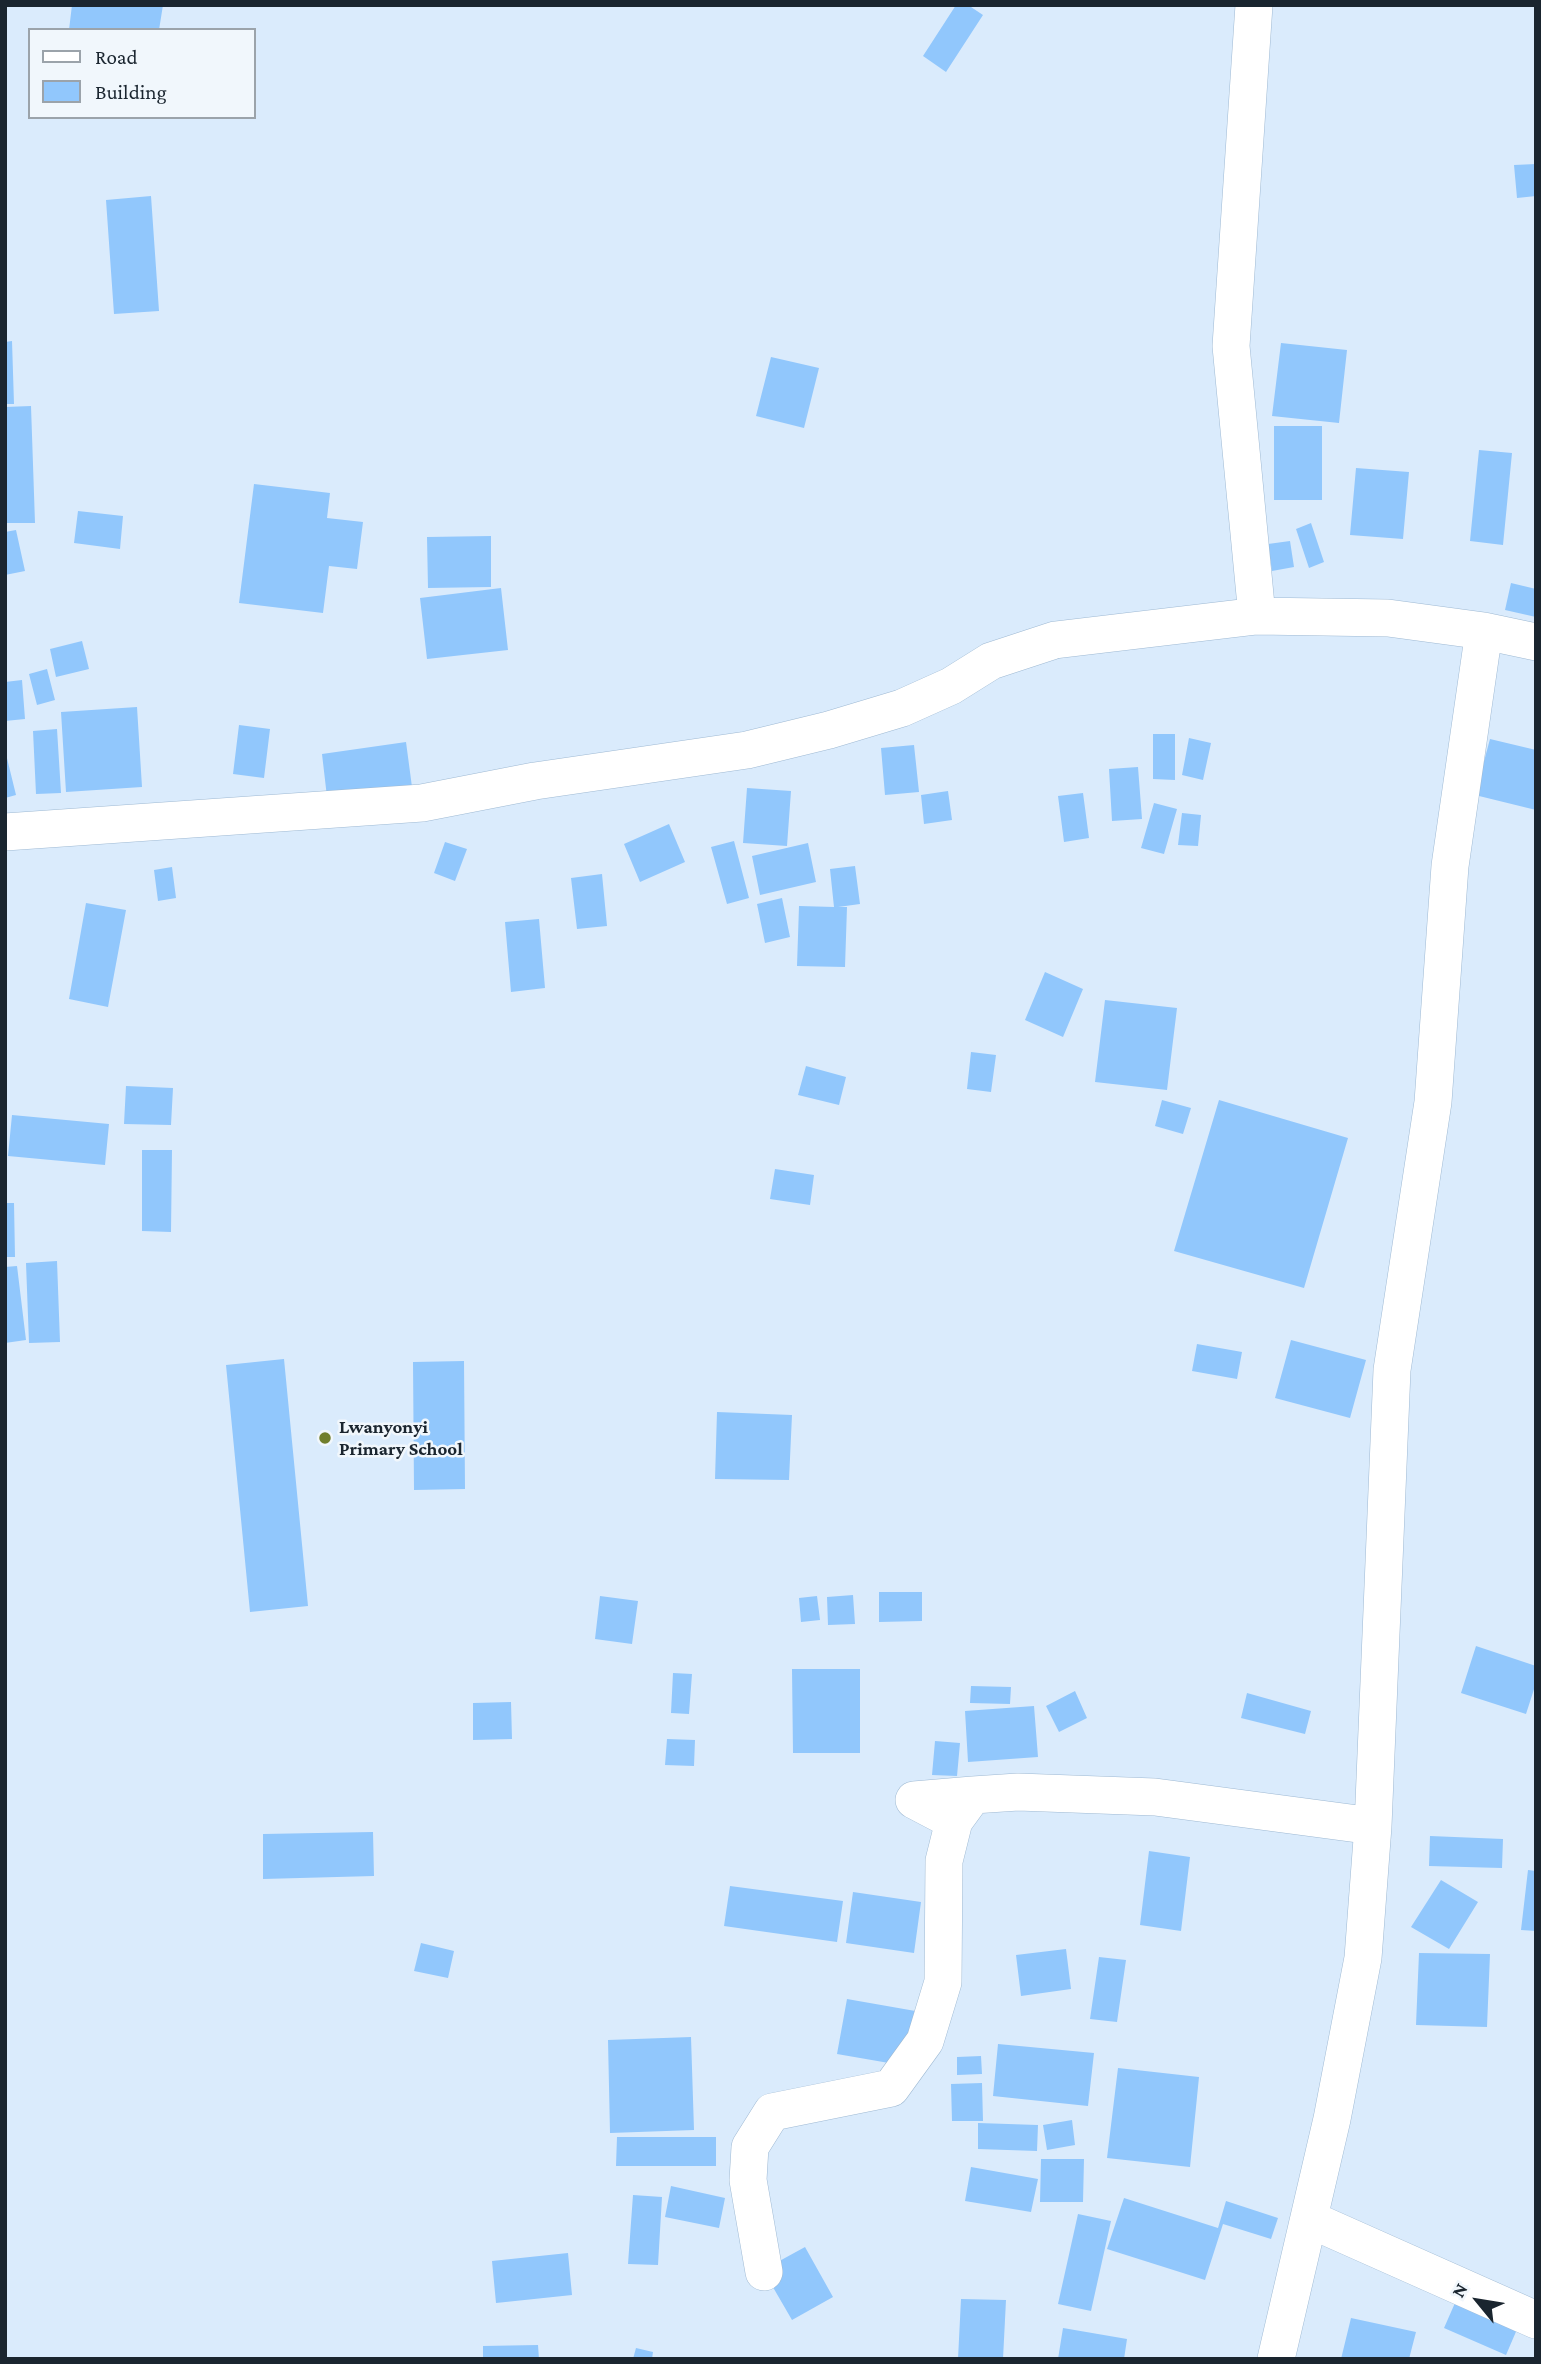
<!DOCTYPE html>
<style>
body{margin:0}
#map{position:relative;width:1541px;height:2364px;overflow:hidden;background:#daebfc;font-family:"Crimson Pro",serif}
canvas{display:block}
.frame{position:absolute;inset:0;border:7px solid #1a252f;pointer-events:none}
.legend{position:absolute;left:28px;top:28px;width:228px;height:91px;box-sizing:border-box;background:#f1f7fc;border:2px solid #9ba3aa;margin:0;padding:9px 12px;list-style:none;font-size:21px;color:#1a252f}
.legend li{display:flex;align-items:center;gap:14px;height:35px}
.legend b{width:35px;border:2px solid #9ba3aa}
.north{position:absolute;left:1443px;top:2266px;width:70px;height:70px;-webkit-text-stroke:5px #f1f7fc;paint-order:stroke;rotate:300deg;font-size:19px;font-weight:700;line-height:28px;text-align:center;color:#1a252f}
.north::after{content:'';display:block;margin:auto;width:24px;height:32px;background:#1a252f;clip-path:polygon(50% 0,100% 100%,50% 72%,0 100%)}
</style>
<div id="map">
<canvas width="1541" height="2364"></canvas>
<div class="frame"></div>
<ul class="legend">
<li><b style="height:9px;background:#fff"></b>Road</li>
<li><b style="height:19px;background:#91c7fc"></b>Building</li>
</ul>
<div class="north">N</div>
</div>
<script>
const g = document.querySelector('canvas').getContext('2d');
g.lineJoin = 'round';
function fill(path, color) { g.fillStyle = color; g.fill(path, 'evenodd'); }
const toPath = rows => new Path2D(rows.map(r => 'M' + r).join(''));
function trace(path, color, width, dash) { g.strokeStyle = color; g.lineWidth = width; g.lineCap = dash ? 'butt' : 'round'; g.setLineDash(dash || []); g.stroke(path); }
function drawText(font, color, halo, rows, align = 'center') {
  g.font = font + ' "Crimson Pro",serif'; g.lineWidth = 5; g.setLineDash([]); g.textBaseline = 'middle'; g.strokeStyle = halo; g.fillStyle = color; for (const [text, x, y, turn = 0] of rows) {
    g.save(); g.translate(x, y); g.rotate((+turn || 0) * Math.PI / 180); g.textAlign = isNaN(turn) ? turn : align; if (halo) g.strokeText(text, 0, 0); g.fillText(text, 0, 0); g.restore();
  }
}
const building = toPath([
 [72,5,163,5,159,30,69,30],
 [956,5,968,5,983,15,946,72,923,56],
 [1536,164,1536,196,1517,198,1514,165],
 [151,196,159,311,114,314,106,200],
 [12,341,14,404,5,404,5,342],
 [1281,343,1347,350,1339,423,1272,416],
 [771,357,819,368,804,428,756,416],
 [31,406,35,523,5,523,5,407],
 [1274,426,1322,426,1322,500,1274,500],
 [1479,450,1512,453,1503,545,1470,541],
 [1356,468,1409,472,1403,539,1350,535],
 [254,484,330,493,327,518,363,522,357,569,329,566,323,613,239,603],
 [78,511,123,516,120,549,74,543],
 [1311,523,1324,562,1309,568,1296,529],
 [16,530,25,571,5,575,5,532],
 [491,536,491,587,428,588,427,537],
 [1290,541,1294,567,1272,571,1268,544],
 [1511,583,1536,589,1536,617,1505,610],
 [501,588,508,650,427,659,420,598],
 [82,641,89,669,56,677,50,649],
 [47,669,55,700,37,705,29,674],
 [22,680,25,719,5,721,5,682],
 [137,707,142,787,66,792,61,712],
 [239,725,270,729,264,778,233,774],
 [57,729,61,793,36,794,33,731],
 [1153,734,1175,734,1175,780,1153,779],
 [1189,738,1211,743,1203,780,1182,775],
 [1490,739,1536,750,1536,810,1475,795],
 [406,742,412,787,327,797,322,754],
 [914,745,919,792,885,795,881,748],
 [5,750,16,795,5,798],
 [1138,767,1142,819,1112,821,1109,769],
 [747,788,791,791,787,846,743,843],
 [948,791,952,820,924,824,921,795],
 [1083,793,1089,838,1064,842,1058,796],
 [1154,803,1177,809,1164,854,1141,848],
 [1182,813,1201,815,1198,846,1178,845],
 [669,824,685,862,640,882,624,844],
 [734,841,749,898,727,904,711,847],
 [445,842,467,849,455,881,434,873],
 [808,843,816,882,760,895,752,856],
 [855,866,860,904,838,907,847,907,845,967,797,966,799,906,834,907,830,869],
 [172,867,176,898,158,901,154,870],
 [602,874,607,926,577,929,571,878],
 [782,898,790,937,765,943,757,904],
 [86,903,126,910,108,1007,69,999],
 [539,919,545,988,511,992,505,922],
 [1045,972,1083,989,1063,1037,1025,1020],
 [1105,1000,1177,1008,1167,1090,1095,1082],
 [971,1052,996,1055,991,1092,967,1089],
 [806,1066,846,1077,839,1105,798,1095],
 [126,1086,173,1088,171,1125,124,1124],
 [1162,1100,1191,1108,1183,1134,1155,1126],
 [1219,1100,1348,1138,1304,1288,1174,1251],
 [12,1115,109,1124,105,1165,8,1156],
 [142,1150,172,1150,171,1232,142,1231],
 [775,1169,814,1175,810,1205,770,1199],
 [5,1203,14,1203,15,1257,5,1257],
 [57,1261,60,1342,29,1343,26,1263],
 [17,1266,26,1340,5,1343,5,1267],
 [1291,1340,1366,1360,1350,1418,1275,1398],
 [1197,1344,1242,1352,1237,1379,1192,1371],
 [284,1359,308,1606,250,1612,226,1365],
 [464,1361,465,1489,414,1490,413,1362],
 [717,1412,792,1415,789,1480,715,1479],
 [879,1592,922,1592,922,1621,879,1622],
 [853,1595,855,1624,828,1625,827,1597],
 [600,1596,638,1601,632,1644,595,1639],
 [817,1596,820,1620,801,1622,799,1598],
 [1476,1646,1536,1666,1536,1683,1526,1714,1461,1693],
 [792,1669,860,1669,860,1753,793,1753],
 [673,1673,692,1674,689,1714,671,1713],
 [971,1686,1011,1687,1010,1704,970,1703],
 [1075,1691,1087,1718,1059,1732,1046,1706],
 [1247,1693,1311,1711,1305,1734,1241,1718],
 [511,1702,512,1739,473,1740,473,1703],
 [1034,1706,1038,1757,968,1762,965,1711],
 [667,1739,695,1740,694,1766,665,1765],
 [935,1741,960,1743,957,1776,932,1775],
 [373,1832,374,1876,263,1879,263,1834],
 [1430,1836,1503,1839,1502,1868,1429,1866],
 [1149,1851,1190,1857,1181,1931,1140,1925],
 [1528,1870,1536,1871,1536,1931,1521,1930],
 [1441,1880,1478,1902,1449,1949,1411,1927],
 [730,1886,843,1901,837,1942,724,1926],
 [853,1892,921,1902,914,1953,846,1943],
 [421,1943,454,1951,448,1978,414,1971],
 [1066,1949,1071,1989,1021,1996,1016,1955],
 [1419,1953,1490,1954,1487,2027,1416,2025],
 [1099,1957,1126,1960,1117,2022,1090,2019],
 [847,1999,921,2012,912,2067,837,2054],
 [691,2037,694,2130,610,2133,608,2040],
 [998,2044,1094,2053,1088,2106,993,2096],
 [981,2056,982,2074,957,2075,957,2057],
 [1118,2068,1199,2077,1190,2167,1107,2158],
 [982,2083,983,2121,952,2121,951,2084],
 [1072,2120,1075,2145,1047,2150,1043,2125],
 [978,2123,1038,2125,1037,2151,978,2149],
 [617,2137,716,2137,716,2166,616,2166],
 [1041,2159,1084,2159,1083,2202,1040,2202],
 [971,2167,1038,2179,1031,2212,965,2201],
 [671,2186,725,2198,719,2228,665,2217],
 [633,2195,662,2197,658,2265,628,2264],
 [1124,2198,1218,2228,1226,2201,1278,2218,1271,2239,1223,2224,1205,2280,1107,2249],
 [1078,2214,1111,2221,1091,2311,1058,2304],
 [805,2247,833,2297,792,2320,763,2270],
 [568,2253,572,2295,496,2303,492,2261],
 [1462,2287,1524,2313,1506,2355,1444,2328],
 [961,2299,1006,2300,1003,2359,958,2359],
 [1351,2318,1416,2332,1409,2359,1341,2359],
 [1063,2328,1127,2339,1124,2359,1058,2359],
 [538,2345,539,2359,483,2359,483,2346],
 [636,2348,653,2352,652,2359,633,2359]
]);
const minor = toPath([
 [1254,5,1231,346,1257,616],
 [5,832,422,803,535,781,747,750,829,730,902,708,951,686,991,661,1055,640,1257,616,1388,618,1484,631,1536,642],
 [954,1821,914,1800,973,1795],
 [1309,2219,1536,2320],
 [764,2272,748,2180,750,2147,772,2112,891,2088,925,2041,943,1982,944,1861,954,1821,973,1795,1018,1792,1155,1797,1373,1826],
 [1276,2359,1332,2119,1363,1958,1373,1826,1392,1370,1433,1102,1450,866,1484,631]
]);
const markers = [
 [325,1438,7,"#707e2c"]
];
const poiNames = [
 ["Lwanyonyi",339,1427],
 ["Primary School",339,1449]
];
fill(building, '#91c7fc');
trace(minor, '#9eb9d3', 38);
trace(minor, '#fff', 37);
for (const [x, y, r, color] of markers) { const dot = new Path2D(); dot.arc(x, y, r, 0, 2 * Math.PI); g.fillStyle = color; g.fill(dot); trace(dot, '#f1f7fc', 2.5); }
drawText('bold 19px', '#1a252f', '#f1f7fc', poiNames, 'left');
</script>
